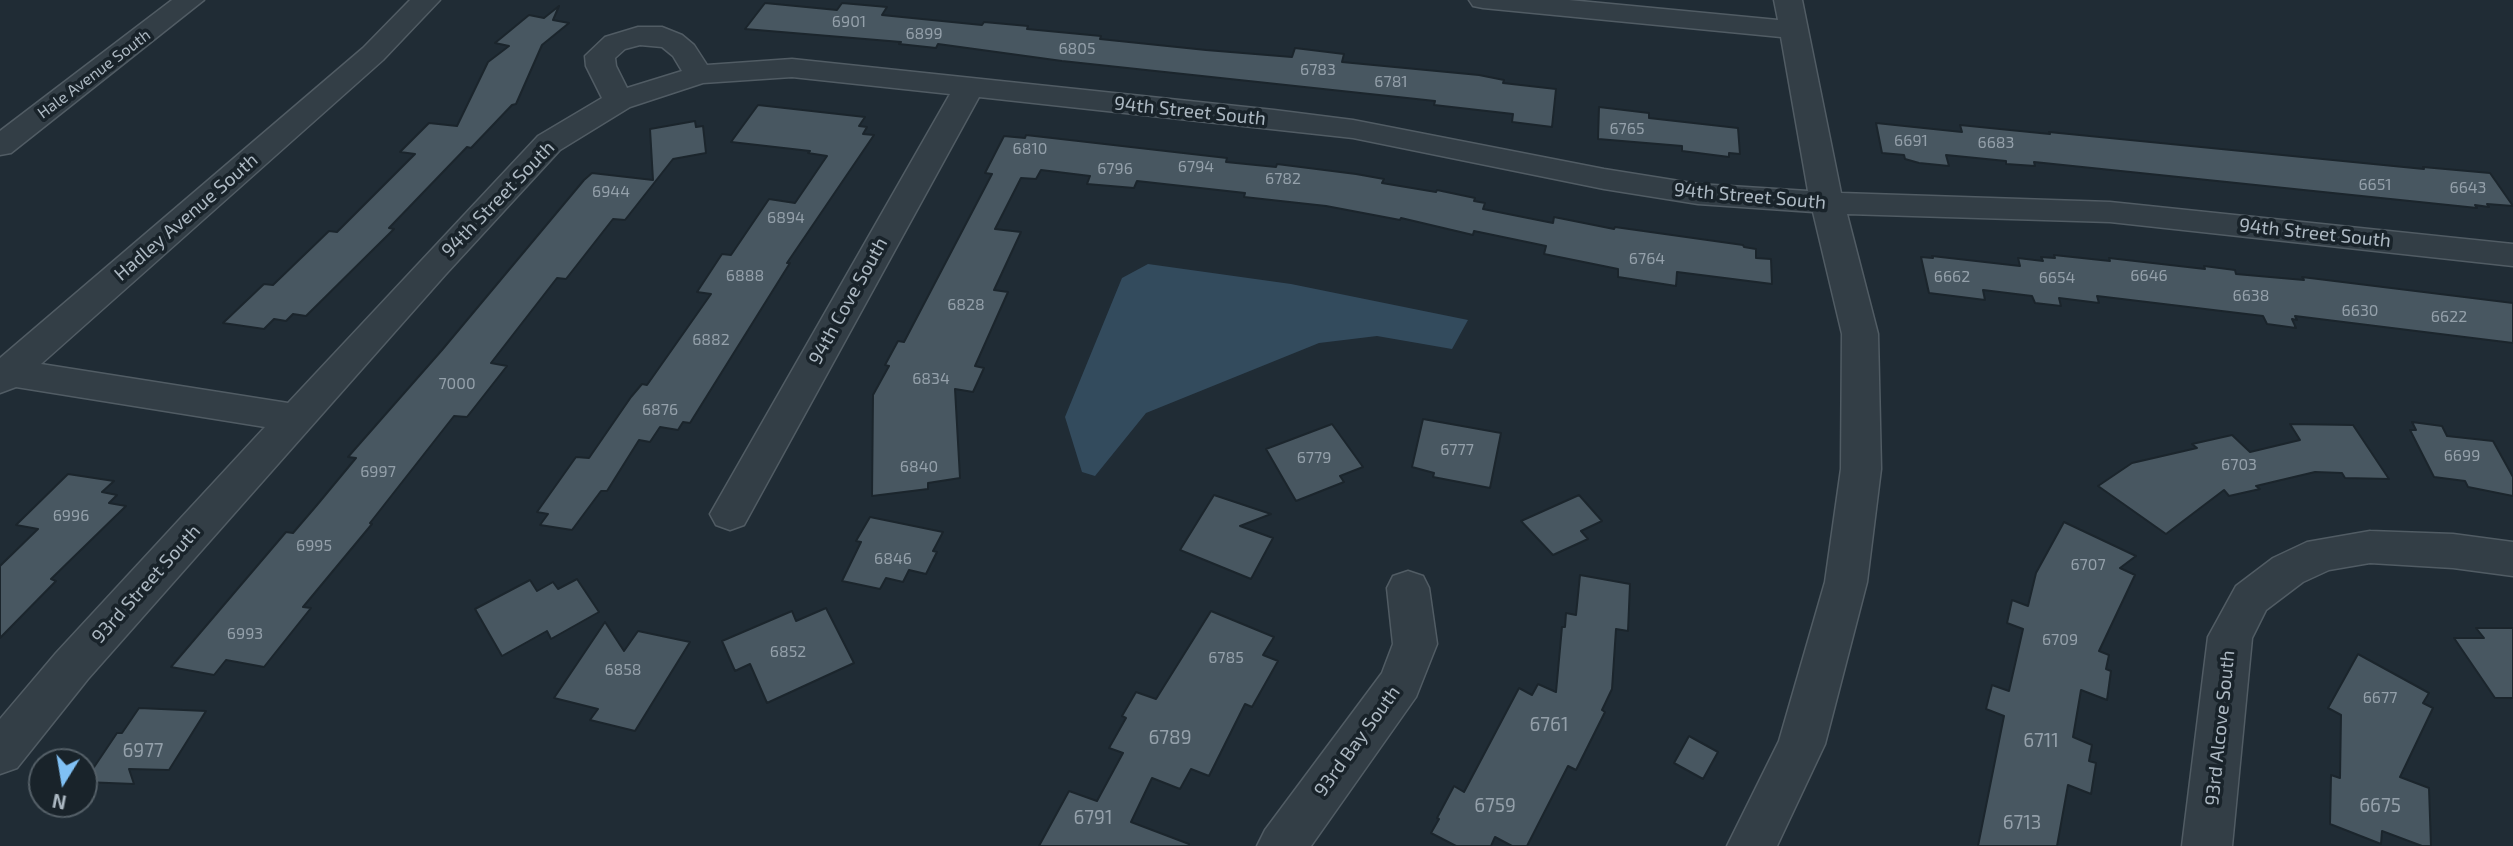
<!DOCTYPE html>
<style>
body{margin:0}
#map{position:relative;width:2513px;height:846px;overflow:hidden;background:#202c35;font-family:"Exo 2",sans-serif}
canvas{display:block}
.north{position:absolute;left:28px;top:748px;width:70px;height:70px;box-sizing:border-box;background:#19232a;border:2px solid #545f67;border-radius:50%;rotate:191deg;font-size:19px;font-weight:700;line-height:28px;text-align:center;color:#adb9c3}
.north::after{content:'';display:block;margin:auto;width:24px;height:32px;background:#80c0f4;clip-path:polygon(50% 0,100% 100%,50% 72%,0 100%)}
</style>
<div id="map">
<canvas width="2513" height="846"></canvas>
<div class="north">N</div>
</div>
<script>
const g = document.querySelector('canvas').getContext('2d');
g.lineJoin = 'round';
function fill(path, color) { g.fillStyle = color; g.fill(path, 'evenodd'); }
const toPath = rows => new Path2D(rows.map(r => 'M' + r).join(''));
function trace(path, color, width, dash) { g.strokeStyle = color; g.lineWidth = width; g.lineCap = dash ? 'butt' : 'round'; g.setLineDash(dash || []); g.stroke(path); }
function drawText(font, color, halo, rows, align = 'center') {
  g.font = font + ' "Exo 2",sans-serif'; g.lineWidth = 7; g.setLineDash([]); g.textBaseline = 'middle'; g.strokeStyle = halo; g.fillStyle = color; for (const [text, x, y, turn = 0] of rows) {
    g.save(); g.translate(x, y); g.rotate((+turn || 0) * Math.PI / 180); g.textAlign = isNaN(turn) ? turn : align; if (halo) g.strokeText(text, 0, 0); g.fillText(text, 0, 0); g.restore();
  }
}
const water = toPath([
 [1148,264,1291,284,1468,320,1452,349,1377,336,1319,343,1146,413,1095,476,1082,472,1065,417,1122,278]
]);
const building = toPath([
 [765,3,837,10,842,3,887,7,882,15,982,25,984,22,1028,26,1027,29,1101,36,1100,39,1206,50,1292,57,1295,48,1344,54,1342,62,1479,75,1504,80,1503,83,1556,89,1552,127,1512,122,1513,114,1434,105,1435,101,1062,61,938,44,936,48,899,44,901,42,745,29,765,3],
 [559,6,553,20,569,23,542,45,516,104,512,105,471,148,467,147,389,228,394,229,306,316,293,314,286,321,274,319,264,329,223,323,264,284,273,285,329,231,337,232,415,154,400,152,429,123,457,126,488,62,509,46,495,43,529,15,544,18,559,6],
 [758,105,865,117,859,126,867,127,863,134,874,135,787,263,790,263,690,423,683,422,678,430,660,427,650,442,639,440,607,491,601,491,572,530,540,525,548,514,537,512,576,457,589,458,631,397,642,384,647,385,711,294,697,292,722,254,731,255,769,199,795,203,827,156,808,153,810,151,731,142,758,105],
 [1599,107,1649,113,1649,118,1738,128,1740,154,1729,153,1729,157,1682,151,1682,146,1598,139,1599,107],
 [695,121,696,127,703,126,706,153,673,159,625,220,613,219,566,279,557,278,491,363,507,366,467,417,454,416,370,523,372,524,303,607,311,608,264,667,226,660,214,675,171,667,286,532,293,533,317,505,356,458,348,457,442,350,584,180,592,173,653,180,650,129,695,121],
 [1876,123,1962,132,1960,125,2050,134,2049,132,2424,169,2423,167,2490,173,2513,206,2487,204,2489,207,2475,205,2477,208,2034,162,2035,166,2006,164,2006,161,1946,155,1949,166,1919,163,1905,159,1904,155,1882,153,1876,123],
 [1026,135,1227,158,1226,162,1276,167,1277,164,1356,174,1384,179,1382,183,1436,192,1437,190,1475,198,1474,201,1485,203,1483,209,1553,223,1554,217,1614,229,1615,227,1743,245,1744,247,1756,249,1756,258,1771,259,1772,284,1677,272,1676,286,1618,277,1618,269,1544,254,1546,246,1474,231,1473,235,1401,218,1400,220,1326,206,1244,197,1245,193,1137,181,1134,188,1087,184,1090,176,1041,170,1036,179,1021,178,995,229,1021,232,994,290,1008,292,975,366,984,368,973,392,955,389,960,478,928,483,928,489,872,496,873,395,889,366,885,365,898,341,904,342,992,174,985,173,1004,136,1025,138,1026,135],
 [2054,255,2110,261,2109,258,2205,269,2204,266,2235,270,2236,274,2304,280,2302,277,2513,303,2513,343,2295,316,2297,320,2292,319,2296,328,2267,324,2263,316,2097,296,2099,303,2059,298,2061,306,2035,303,2032,296,1983,290,1985,300,1929,293,1921,257,1933,258,1932,256,2020,266,2018,258,2043,261,2041,257,2055,258,2054,255],
 [1423,419,1501,433,1490,488,1433,477,1434,473,1412,467,1423,419],
 [2412,422,2442,426,2447,436,2493,441,2513,477,2513,496,2468,487,2465,481,2434,477,2410,430,2416,430,2412,422],
 [1332,424,1363,467,1340,476,1344,482,1296,501,1266,449,1332,424],
 [2290,424,2353,425,2389,479,2345,478,2342,473,2315,472,2256,486,2260,489,2229,496,2224,490,2166,534,2098,486,2132,463,2197,448,2192,444,2232,435,2250,452,2300,440,2290,424],
 [68,474,114,481,102,492,117,495,109,503,126,506,51,579,56,581,0,638,0,566,38,529,16,525,68,474],
 [1214,495,1271,514,1240,526,1273,538,1251,579,1180,550,1214,495],
 [1579,495,1602,521,1581,531,1588,539,1553,555,1521,521,1579,495],
 [870,517,943,532,933,551,937,552,926,574,909,570,903,582,886,578,880,589,842,581,861,542,856,541,870,517],
 [2064,522,2136,556,2120,568,2135,575,2099,651,2109,655,2106,669,2111,671,2107,700,2081,690,2073,737,2092,745,2089,761,2096,763,2091,794,2068,785,2057,846,1978,846,2004,716,1986,709,1992,685,2009,691,2023,629,2007,623,2012,600,2028,606,2036,573,2064,522],
 [1580,575,1630,584,1628,631,1616,629,1612,689,1602,710,1605,712,1576,770,1568,766,1527,846,1512,846,1495,837,1491,846,1456,846,1431,833,1439,819,1437,818,1454,786,1464,792,1519,688,1532,695,1538,684,1556,692,1562,627,1565,627,1566,613,1576,615,1580,575],
 [577,579,599,612,551,639,547,631,502,656,475,609,530,580,537,591,553,582,558,589,577,579],
 [826,608,854,663,767,703,750,664,735,671,722,641,792,611,796,621,826,608],
 [1211,611,1274,637,1263,655,1278,661,1252,707,1245,704,1209,776,1191,769,1180,789,1152,778,1131,822,1189,844,1189,846,1039,846,1069,791,1097,801,1123,753,1109,748,1126,718,1122,716,1136,692,1156,699,1211,611],
 [605,622,624,651,638,631,690,642,635,731,590,720,598,709,554,698,605,622],
 [2476,628,2513,628,2513,698,2495,698,2454,638,2484,638,2476,628],
 [2358,654,2429,693,2423,703,2433,708,2400,777,2429,788,2431,846,2422,846,2382,831,2381,844,2330,824,2331,775,2340,778,2341,715,2328,708,2358,654],
 [139,708,206,711,169,770,129,769,134,784,84,782,117,733,122,733,139,708],
 [1689,736,1718,752,1703,779,1674,763,1689,736]
]);
const minor = toPath([
 [172,0,204,0,11,153,0,155,0,131,172,0],
 [410,0,440,0,383,60,41,364,288,403,538,136,602,98,586,66,585,56,605,37,638,27,662,27,682,35,694,45,707,65,792,59,1274,110,1353,120,1604,169,1698,184,1808,191,1781,37,1483,8,1473,6,1469,0,1569,0,1778,20,1774,0,1802,0,1841,193,2110,202,2513,244,2513,266,2110,222,1847,214,1878,334,1881,469,1867,582,1825,744,1777,846,1727,846,1779,741,1825,582,1841,469,1842,334,1813,212,1698,204,1604,189,1353,138,979,97,744,525,730,530,716,525,710,514,950,94,792,77,703,83,630,107,560,150,446,274,88,679,17,768,0,774,0,719,56,653,265,427,16,387,0,393,0,358,363,48,410,0],
 [640,45,662,47,673,56,682,71,627,88,616,66,615,58,625,49,640,45],
 [2370,531,2453,534,2513,542,2513,576,2453,568,2370,563,2329,570,2303,582,2266,610,2252,638,2232,846,2182,846,2208,637,2236,586,2273,558,2307,542,2370,531],
 [1408,571,1423,576,1429,588,1437,644,1416,697,1311,846,1257,846,1265,830,1382,673,1393,644,1387,588,1393,576,1408,571]
]);
const numberNames = [
 ["6901",849,22],
 ["6899",924,34],
 ["6805",1077,49],
 ["6783",1318,70],
 ["6781",1391,82],
 ["6765",1627,129],
 ["6691",1911,141],
 ["6683",1996,143],
 ["6810",1030,149],
 ["6794",1196,167],
 ["6796",1115,169],
 ["6782",1283,179],
 ["6651",2375,185],
 ["6643",2468,188],
 ["6944",611,192],
 ["6894",786,218],
 ["6764",1647,259],
 ["6888",745,276],
 ["6646",2149,276],
 ["6662",1952,277],
 ["6654",2057,278],
 ["6638",2251,296],
 ["6828",966,305],
 ["6630",2360,311],
 ["6622",2449,317],
 ["6882",711,340],
 ["6834",931,379],
 ["7000",457,384],
 ["6876",660,410],
 ["6777",1457,450],
 ["6699",2462,456],
 ["6779",1314,458],
 ["6703",2239,465],
 ["6840",919,467],
 ["6997",378,472],
 ["6996",71,516],
 ["6995",314,546],
 ["6846",893,559],
 ["6707",2088,565],
 ["6993",245,634],
 ["6709",2060,640],
 ["6852",788,652],
 ["6785",1226,658],
 ["6858",623,670],
 ["6677",2380,698]
];
const farStreetnames = [
 ["Hale Avenue South",94,74,-37]
];
const streetNames = [
 ["94th Street South",1190,111,6],
 ["94th Street South",1750,196,5],
 ["94th Street South",498,199,-46],
 ["Hadley Avenue South",186,217,-41],
 ["94th Street South",2315,233,6],
 ["94th Cove South",848,301,-61],
 ["93rd Street South",146,584,-48],
 ["93rd Alcove South",2220,728,-84],
 ["93rd Bay South",1357,741,-54]
];
const nearNumbernames = [
 ["6761",1549,725],
 ["6789",1170,738],
 ["6711",2041,741],
 ["6977",143,751],
 ["6759",1495,806],
 ["6675",2380,806],
 ["6791",1093,818],
 ["6713",2022,823]
];
fill(water, '#334b5d');
fill(building, '#485761');
trace(building, '#1b252c', 2);
trace(minor, '#515c64', 3);
fill(minor, '#333e46');
drawText('16px', '#94a0aa', null, numberNames);
drawText('16px', '#adb9c3', '#19232a', farStreetnames);
drawText('19px', '#adb9c3', '#19232a', streetNames);
drawText('19px', '#94a0aa', null, nearNumbernames);
</script>
